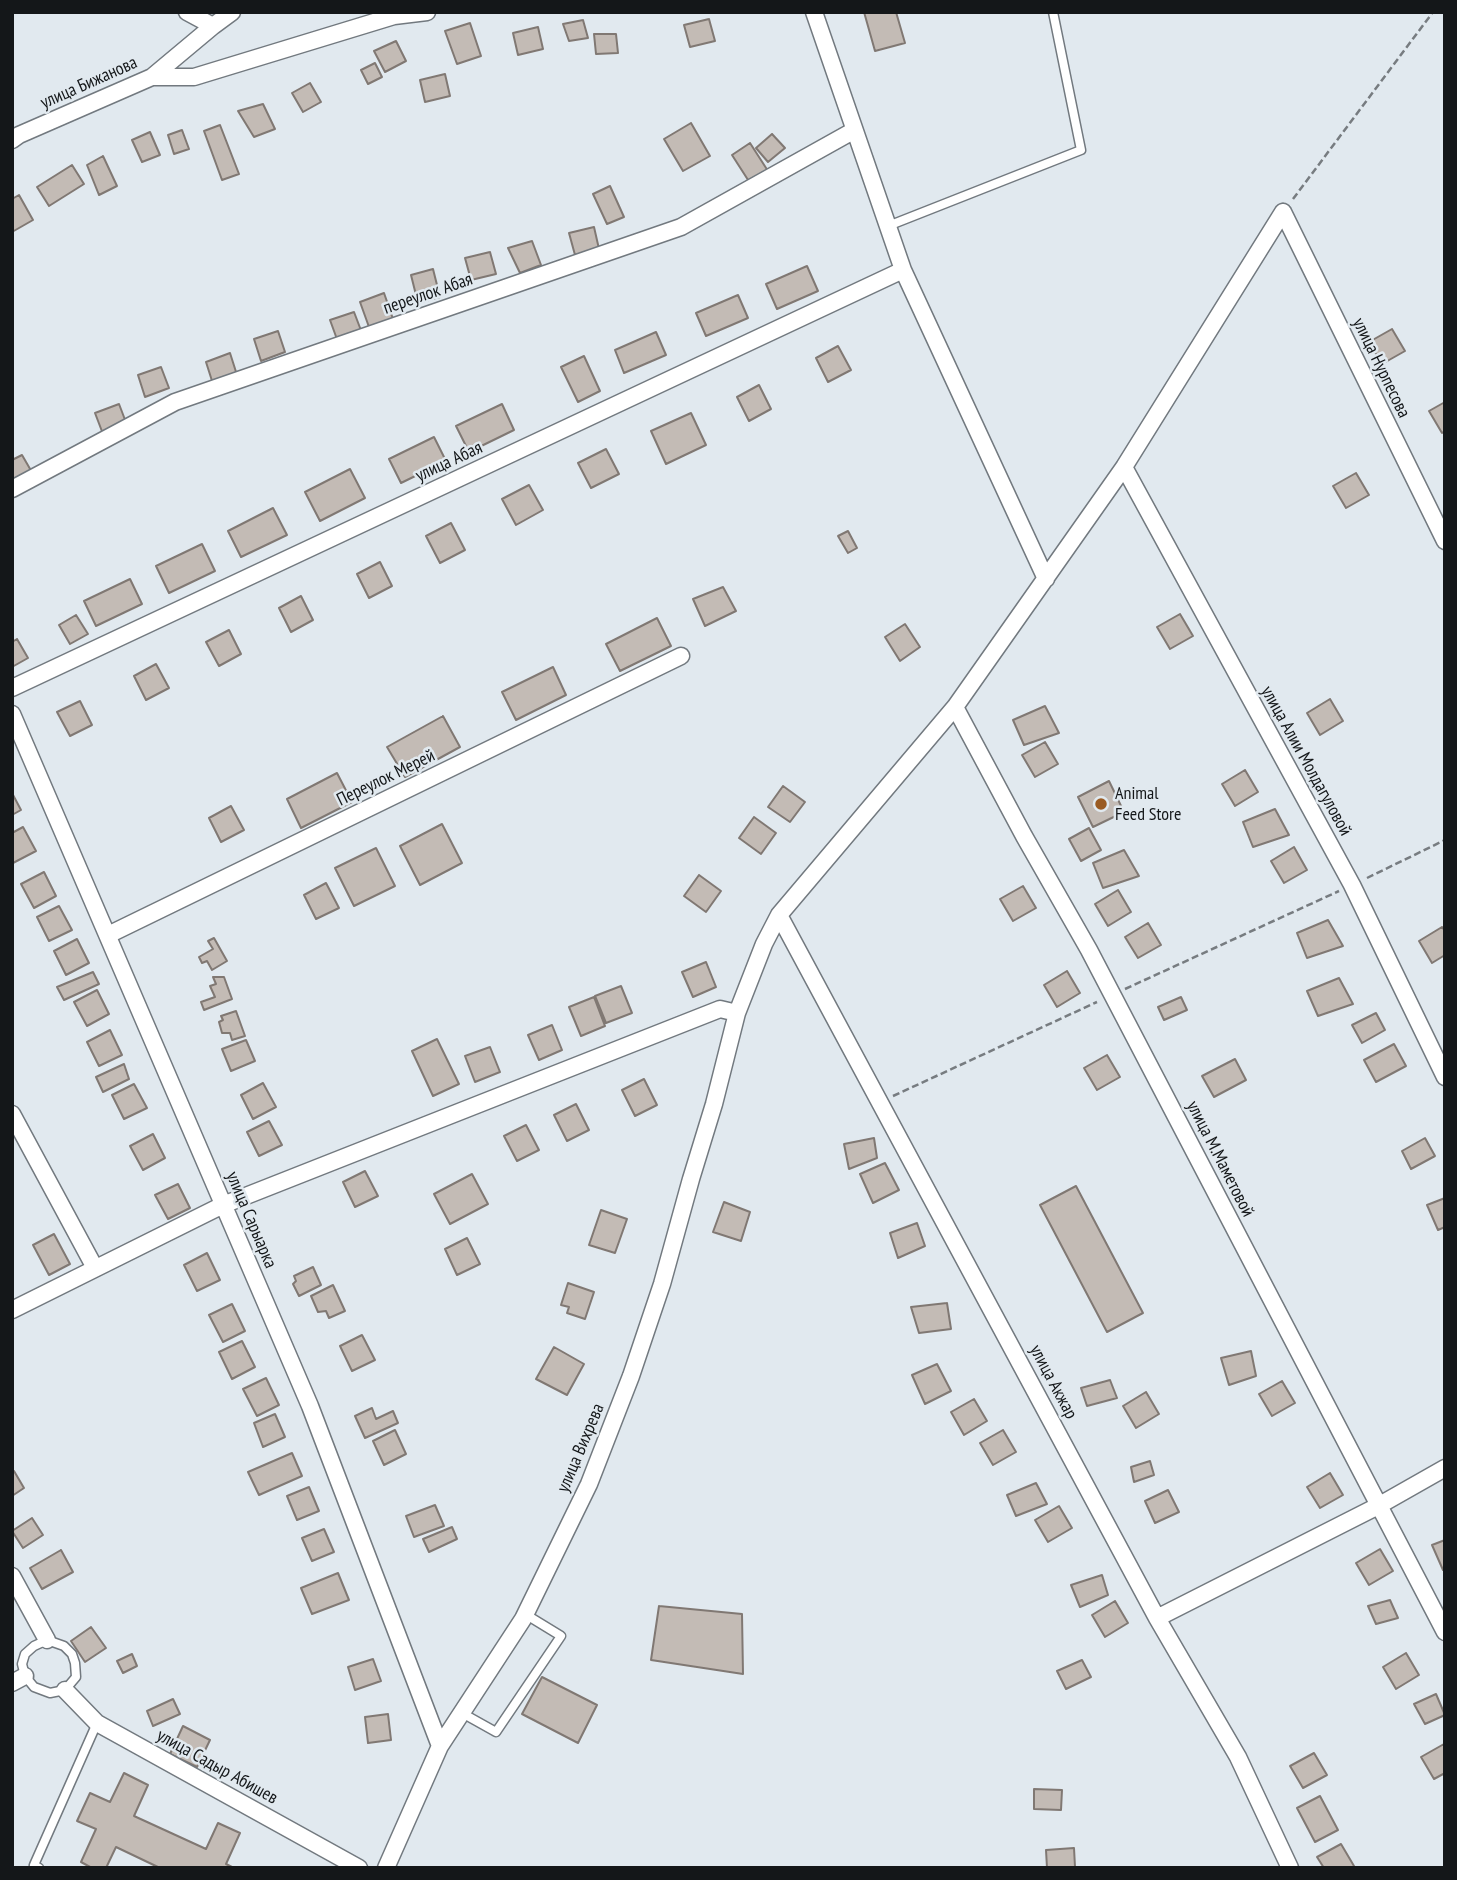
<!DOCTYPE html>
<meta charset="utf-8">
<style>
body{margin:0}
#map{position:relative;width:1457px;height:1880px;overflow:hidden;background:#e1e9ef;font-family:"PT Sans Narrow",sans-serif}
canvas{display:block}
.frame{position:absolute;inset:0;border:14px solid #141719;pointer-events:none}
</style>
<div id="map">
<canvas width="1457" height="1880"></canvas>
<div class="frame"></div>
</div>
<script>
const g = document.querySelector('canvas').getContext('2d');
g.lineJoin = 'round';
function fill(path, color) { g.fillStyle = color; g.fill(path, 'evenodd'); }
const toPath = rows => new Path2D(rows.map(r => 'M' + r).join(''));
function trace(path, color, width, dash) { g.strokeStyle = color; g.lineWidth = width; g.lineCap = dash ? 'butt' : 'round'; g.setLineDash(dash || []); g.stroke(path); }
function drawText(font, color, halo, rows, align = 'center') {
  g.font = font + ' "PT Sans Narrow",sans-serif'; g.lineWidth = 5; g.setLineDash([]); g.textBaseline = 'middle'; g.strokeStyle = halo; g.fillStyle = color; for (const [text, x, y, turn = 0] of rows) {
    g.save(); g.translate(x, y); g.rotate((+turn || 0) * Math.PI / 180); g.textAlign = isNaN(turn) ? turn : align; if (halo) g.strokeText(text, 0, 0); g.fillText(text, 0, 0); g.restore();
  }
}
const building = toPath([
 [864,12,896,12,905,43,875,51,864,12],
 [709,19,715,41,690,47,684,25,709,19],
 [583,20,588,38,569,41,563,24,583,20],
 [470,23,481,56,457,64,445,31,470,23],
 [538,27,543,49,518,55,513,33,538,27],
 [594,34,616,34,618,53,596,54,594,34],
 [396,41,406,61,385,72,374,51,396,41],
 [375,63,382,77,368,84,361,70,375,63],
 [445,74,450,96,425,102,420,80,445,74],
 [310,83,321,102,303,112,292,93,310,83],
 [263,104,275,129,254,137,238,111,263,104],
 [691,123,710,156,683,171,664,139,691,123],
 [220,125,239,174,222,180,204,131,220,125],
 [182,130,189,149,174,154,168,135,182,130],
 [150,132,160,155,142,162,132,140,150,132],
 [772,134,785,148,768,162,756,148,772,134],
 [750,143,768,171,750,183,732,155,750,143],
 [103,156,117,186,99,195,87,165,103,156],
 [72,165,84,184,49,206,37,187,72,165],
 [610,186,624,217,607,224,593,194,610,186],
 [19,195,33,220,12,232,12,199,19,195],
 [594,227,599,249,575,255,569,233,594,227],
 [532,241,541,265,520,273,508,248,532,241],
 [490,252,496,274,471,280,465,258,490,252],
 [807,266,818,291,777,309,766,284,807,266],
 [433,269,440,297,418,303,411,275,433,269],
 [384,293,393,319,369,327,360,302,384,293],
 [738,295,748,318,706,336,696,313,738,295],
 [354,312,362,333,338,342,330,320,354,312],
 [1392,329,1405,351,1382,364,1369,342,1392,329],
 [278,331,285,352,261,361,254,339,278,331],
 [656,332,666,355,624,373,615,350,656,332],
 [838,346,851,370,828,382,816,358,838,346],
 [230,353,237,375,213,384,206,362,230,353],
 [584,356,600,391,578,402,561,367,584,356],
 [161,367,169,388,145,397,138,375,161,367],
 [759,385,771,409,749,421,737,397,759,385],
 [1445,402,1445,431,1442,433,1429,411,1445,402],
 [119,404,127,425,103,434,95,413,119,404],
 [502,404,514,430,469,452,456,426,502,404],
 [691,413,706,445,666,464,651,431,691,413],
 [434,437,446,461,401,483,389,459,434,437],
 [606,449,619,474,591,488,578,463,606,449],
 [22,455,33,474,16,484,12,478,12,460,22,455],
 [350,469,365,498,320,521,305,492,350,469],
 [1356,473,1369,495,1346,508,1333,486,1356,473],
 [529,485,543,510,516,525,502,499,529,485],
 [273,508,287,535,241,557,228,531,273,508],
 [451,523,465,550,440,563,426,536,451,523],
 [848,531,857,548,848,553,838,536,848,531],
 [202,544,215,571,169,593,156,566,202,544],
 [380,562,392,586,369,598,357,574,380,562],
 [130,579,142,604,96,626,84,601,130,579],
 [723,587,736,611,705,626,693,599,723,587],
 [301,596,313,620,291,632,279,608,301,596],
 [1180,614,1193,636,1170,649,1157,627,1180,614],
 [76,615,88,634,70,644,59,625,76,615],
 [657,618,671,646,620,671,606,644,657,618],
 [905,624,920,647,900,661,885,637,905,624],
 [229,630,241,654,219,666,206,642,229,630],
 [17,639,28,658,12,667,12,642,17,639],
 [156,664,169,688,146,700,134,676,156,664],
 [553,667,566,695,516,720,502,692,553,667],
 [1330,699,1343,721,1320,735,1307,713,1330,699],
 [80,701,92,725,70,736,57,712,80,701],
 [1045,706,1059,733,1024,745,1013,720,1045,706],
 [443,716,460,747,405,777,387,747,443,716],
 [1045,742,1058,764,1035,777,1022,755,1045,742],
 [1245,770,1258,792,1235,806,1222,784,1245,770],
 [337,773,352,802,301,828,287,799,337,773],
 [1109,781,1124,812,1093,827,1078,797,1109,781],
 [783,786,805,802,790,822,768,807,783,786],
 [12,793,21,810,12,815,12,793],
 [231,806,244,830,221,842,209,818,231,806],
 [1275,809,1289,835,1253,847,1243,822,1275,809],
 [754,817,776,833,761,854,739,838,754,817],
 [442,824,462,863,420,885,400,846,442,824],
 [23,827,36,851,13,863,12,833,23,827],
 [1089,828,1101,850,1081,861,1069,839,1089,828],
 [1294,847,1307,870,1284,883,1271,861,1294,847],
 [376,848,395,886,354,906,335,868,376,848],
 [1124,850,1139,876,1103,888,1093,863,1124,850],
 [44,872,56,896,34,908,21,884,44,872],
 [699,875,721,891,706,912,684,896,699,875],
 [326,883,339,908,316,919,304,895,326,883],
 [1023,886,1036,908,1013,921,1000,899,1023,886],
 [1118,890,1131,912,1108,926,1095,904,1118,890],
 [59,906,72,930,49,941,37,917,59,906],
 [1328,920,1343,946,1307,958,1297,933,1328,920],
 [1148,923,1161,945,1138,958,1125,937,1148,923],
 [1442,927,1445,931,1445,955,1432,963,1419,941,1442,927],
 [214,938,227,961,212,970,207,961,202,963,199,957,213,949,208,941,214,938],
 [77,939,89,963,66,975,54,951,77,939],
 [706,962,716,987,693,997,682,972,706,962],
 [1067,971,1080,993,1057,1007,1044,985,1067,971],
 [93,972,99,984,64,1000,57,987,93,972],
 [213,977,224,977,232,999,204,1010,201,1002,215,997,210,986,216,984,213,977],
 [1339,978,1353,1004,1318,1016,1307,991,1339,978],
 [621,986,632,1013,606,1023,595,996,621,986],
 [97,990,109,1014,87,1026,74,1002,97,990],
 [594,997,605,1026,581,1036,569,1007,594,997],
 [1181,997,1187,1010,1164,1020,1158,1007,1181,997],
 [236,1011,245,1036,232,1040,230,1033,222,1033,219,1022,223,1020,221,1016,236,1011],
 [1376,1013,1385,1030,1362,1043,1352,1025,1376,1013],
 [552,1025,562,1050,539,1060,528,1035,552,1025],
 [110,1030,122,1055,99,1066,87,1042,110,1030],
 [437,1039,459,1084,433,1096,412,1051,437,1039],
 [246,1040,255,1061,231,1071,222,1049,246,1040],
 [1394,1044,1406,1066,1376,1082,1364,1060,1394,1044],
 [490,1047,500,1072,475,1082,465,1056,490,1047],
 [1107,1055,1120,1077,1097,1090,1084,1068,1107,1055],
 [1235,1059,1246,1080,1214,1097,1202,1076,1235,1059],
 [124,1064,129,1079,103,1092,96,1077,124,1064],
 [644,1079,657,1105,635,1116,622,1090,644,1079],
 [263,1083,276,1107,253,1119,241,1095,263,1083],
 [134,1084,147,1108,124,1119,112,1095,134,1084],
 [576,1104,589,1130,567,1141,554,1115,576,1104],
 [269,1121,282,1145,259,1156,247,1132,269,1121],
 [526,1125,539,1150,517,1161,504,1136,526,1125],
 [153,1134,165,1158,143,1170,130,1146,153,1134],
 [874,1138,877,1158,849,1169,844,1144,874,1138],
 [1425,1138,1435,1156,1411,1169,1402,1151,1425,1138],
 [885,1163,899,1190,873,1203,860,1174,885,1163],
 [365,1171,378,1196,355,1207,343,1182,365,1171],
 [472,1174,488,1204,450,1224,434,1194,472,1174],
 [178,1184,190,1208,168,1219,155,1195,178,1184],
 [1076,1186,1143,1313,1107,1332,1040,1205,1076,1186],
 [1445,1198,1445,1227,1438,1230,1427,1205,1445,1198],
 [724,1202,750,1212,741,1241,713,1232,724,1202],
 [601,1210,627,1219,615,1253,589,1245,601,1210],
 [917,1223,925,1246,898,1258,890,1233,917,1223],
 [54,1234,70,1264,49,1275,33,1245,54,1234],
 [467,1238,480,1264,457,1275,445,1249,467,1238],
 [207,1253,220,1280,197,1291,184,1265,207,1253],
 [313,1267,321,1285,299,1296,293,1284,296,1281,294,1276,313,1267],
 [568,1283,594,1292,585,1319,567,1313,569,1307,561,1305,568,1283],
 [333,1285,345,1311,329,1318,326,1311,318,1312,311,1296,333,1285],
 [947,1303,951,1329,919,1333,911,1307,947,1303],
 [232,1304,245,1331,223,1342,209,1315,232,1304],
 [362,1335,375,1360,352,1371,340,1346,362,1335],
 [242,1341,255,1367,232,1379,219,1352,242,1341],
 [554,1347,584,1364,567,1395,536,1379,554,1347],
 [1251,1351,1256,1376,1229,1385,1221,1358,1251,1351],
 [937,1364,951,1391,925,1404,912,1375,937,1364],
 [266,1378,279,1405,257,1416,243,1389,266,1378],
 [1110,1380,1117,1398,1087,1406,1081,1388,1110,1380],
 [1282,1381,1295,1403,1272,1416,1259,1394,1282,1381],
 [1146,1392,1159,1414,1136,1428,1123,1406,1146,1392],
 [974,1399,987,1421,964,1435,951,1412,974,1399],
 [372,1408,376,1419,393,1411,398,1423,365,1438,355,1416,372,1408],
 [275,1414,285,1437,263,1447,254,1423,275,1414],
 [395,1430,406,1454,384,1465,373,1441,395,1430],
 [1003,1430,1016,1452,993,1465,980,1443,1003,1430],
 [292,1453,302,1476,259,1495,248,1472,292,1453],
 [1150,1461,1154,1475,1134,1482,1131,1467,1150,1461],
 [14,1471,24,1488,12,1496,12,1472,14,1471],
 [1330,1473,1343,1495,1320,1508,1307,1487,1330,1473],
 [1036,1483,1047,1504,1016,1516,1007,1495,1036,1483],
 [309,1487,319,1511,297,1520,287,1496,309,1487],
 [1168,1490,1179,1512,1155,1523,1145,1501,1168,1490],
 [435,1505,444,1526,414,1537,406,1516,435,1505],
 [1059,1506,1072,1528,1048,1542,1035,1520,1059,1506],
 [32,1518,43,1535,23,1548,12,1531,32,1518],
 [452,1527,457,1539,429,1552,423,1539,452,1527],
 [324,1529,334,1552,312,1561,302,1538,324,1529],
 [1445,1540,1445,1569,1443,1570,1432,1545,1445,1540],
 [1380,1549,1393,1571,1369,1585,1356,1563,1380,1549],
 [61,1550,73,1572,42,1589,30,1568,61,1550],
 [338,1573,349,1600,312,1614,301,1588,338,1573],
 [1102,1575,1108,1595,1080,1607,1071,1585,1102,1575],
 [1390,1600,1398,1618,1376,1624,1368,1606,1390,1600],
 [1115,1601,1128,1623,1105,1637,1092,1615,1115,1601],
 [659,1606,742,1614,743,1674,651,1660,659,1606],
 [91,1627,106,1648,85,1662,71,1641,91,1627],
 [1406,1653,1419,1675,1396,1689,1383,1667,1406,1653],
 [132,1654,137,1666,123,1673,117,1661,132,1654],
 [373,1659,381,1681,355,1690,348,1667,373,1659],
 [1082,1660,1091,1677,1066,1689,1057,1671,1082,1660],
 [542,1677,597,1705,578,1743,522,1714,542,1677],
 [1436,1694,1445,1715,1425,1724,1414,1704,1436,1694],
 [173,1699,180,1714,153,1726,147,1711,173,1699],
 [388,1714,391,1740,368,1743,365,1717,388,1714],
 [183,1726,210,1740,197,1767,170,1754,183,1726],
 [1444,1744,1445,1773,1434,1779,1421,1757,1444,1744],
 [1314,1753,1327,1775,1303,1788,1290,1766,1314,1753],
 [124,1773,148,1785,134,1816,206,1849,218,1823,240,1833,226,1864,234,1868,160,1868,116,1847,106,1868,92,1868,81,1862,96,1829,77,1821,90,1793,110,1802,124,1773],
 [1034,1789,1062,1790,1061,1810,1034,1809,1034,1789],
 [1320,1796,1338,1830,1315,1842,1297,1808,1320,1796],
 [1341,1844,1354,1866,1350,1868,1324,1868,1317,1857,1341,1844],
 [1074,1848,1075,1867,1047,1868,1046,1850,1074,1848]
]);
const path = toPath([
 [1293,199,1433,12],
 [1367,878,1445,840],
 [1125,989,1339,891],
 [893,1096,1097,1002]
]);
const service = toPath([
 [888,226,1081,150,1053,12],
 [47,1640,64,1646,72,1654,75,1663,76,1677,65,1690,50,1693,34,1687,25,1676,22,1664,25,1654,34,1646,47,1640],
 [462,1713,496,1732,561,1636,525,1614],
 [39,1868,34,1865,97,1723]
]);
const minor = toPath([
 [187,12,213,26],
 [814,12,903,270,1046,579],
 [152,77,213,26,232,12],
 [12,140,19,135,152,77,194,77,394,16,427,12],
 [1283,212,1445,541],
 [1124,467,1352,885,1445,1077],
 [12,489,175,402,681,227,853,131],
 [12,688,903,270],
 [955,707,1024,836,1089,950,1445,1632],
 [12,714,310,1406,440,1746],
 [779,915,1157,1618,1238,1757,1290,1868],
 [108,935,681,656],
 [12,1114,95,1268],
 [12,1310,223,1205,720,1009,737,1013,764,944,779,915,955,707,1124,467,1283,212],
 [12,1576,47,1640],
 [1157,1618,1378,1506,1445,1468],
 [12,1683,25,1676],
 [65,1690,97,1723,359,1868],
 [386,1868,440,1746,523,1619,589,1484,631,1376,662,1284,691,1179,714,1104,737,1013]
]);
const markers = [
 [1101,804,7,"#9a5b23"]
];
const streetNames = [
 ["улица Бижанова",89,83,-24],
 ["переулок Абая",428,294,-19],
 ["улица Нурпесова",1381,368,64],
 ["улица Абая",449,462,-25],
 ["улица Алии Молдагуловой",1306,761,61],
 ["Переулок Мерей",386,778,-26],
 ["улица М.Маметовой",1220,1159,63],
 ["улица Сарыарка",251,1220,67],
 ["улица Акжар",1053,1382,62],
 ["улица Вихрева",581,1448,-67],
 ["улица Садыр Абишев",217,1767,29]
];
const poiNames = [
 ["Animal",1115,794],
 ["Feed Store",1115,815]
];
fill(building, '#c3bbb5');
trace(building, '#807873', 2);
trace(service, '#72797f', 11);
trace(minor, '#72797f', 19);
trace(path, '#777c80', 2.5, [7, 3.5]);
trace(service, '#fff', 8);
trace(minor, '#fff', 16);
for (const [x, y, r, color] of markers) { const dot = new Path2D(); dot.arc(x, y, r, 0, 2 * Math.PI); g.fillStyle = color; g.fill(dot); trace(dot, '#e1e9ef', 2.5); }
drawText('18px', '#141719', '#e1e9ef', streetNames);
drawText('18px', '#141719', '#e1e9ef', poiNames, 'left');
</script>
